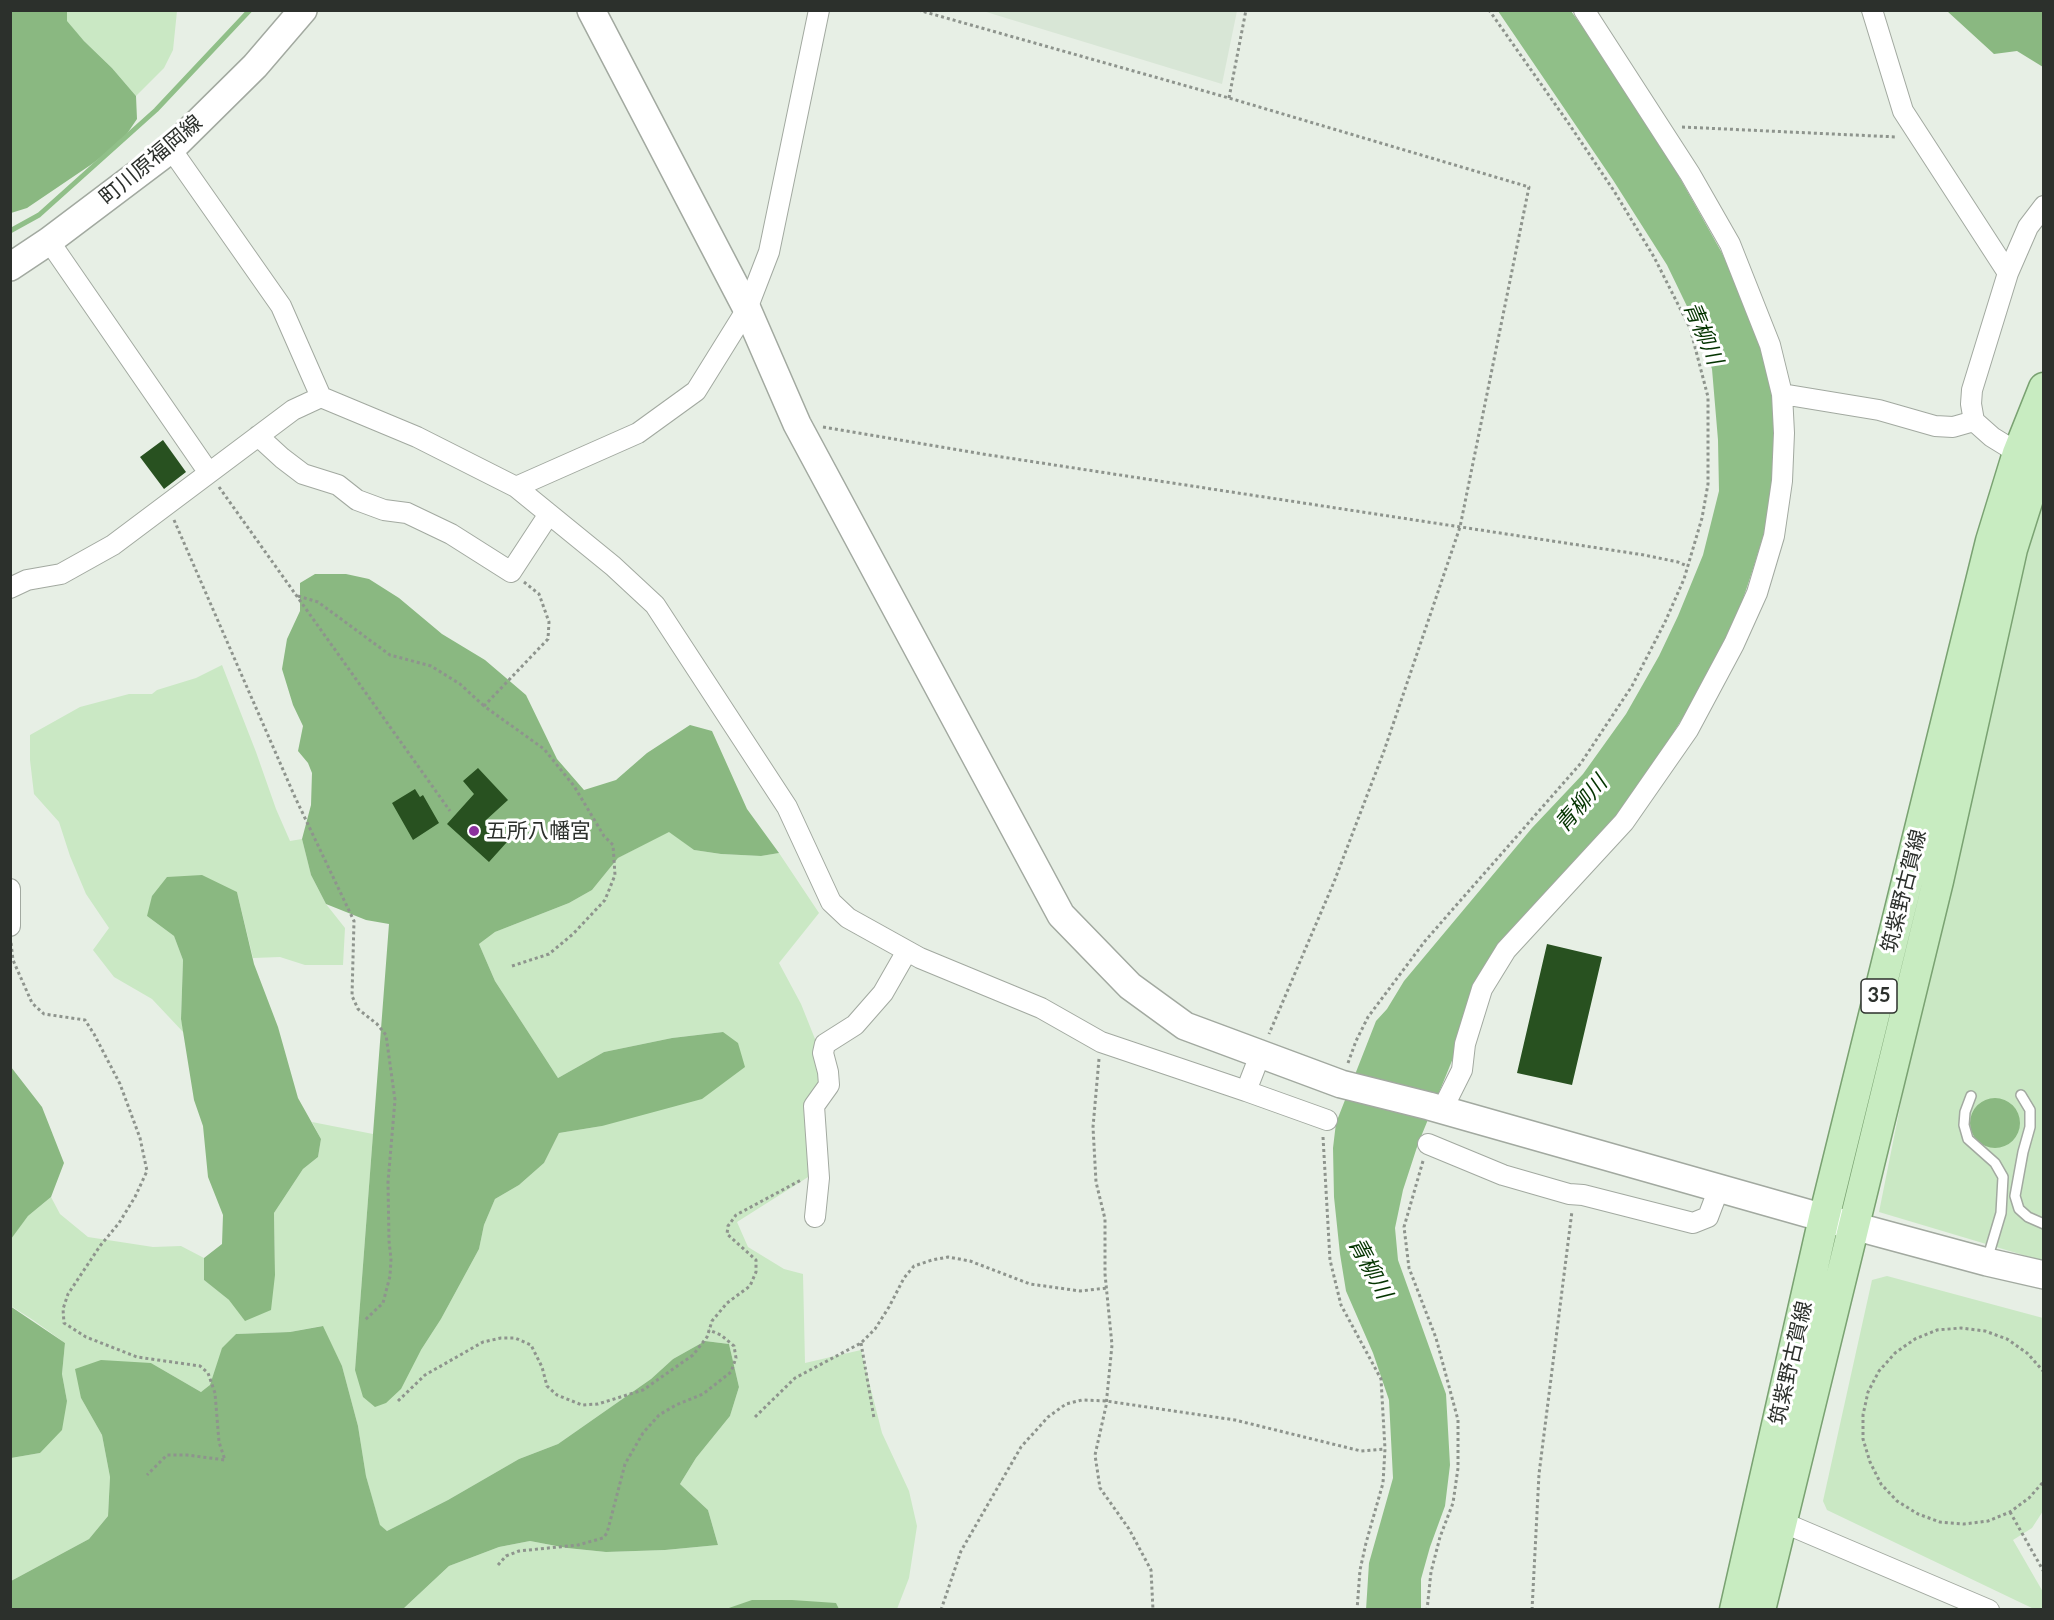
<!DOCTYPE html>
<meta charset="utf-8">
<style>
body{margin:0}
#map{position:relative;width:2054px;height:1620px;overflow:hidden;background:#e7efe5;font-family:Lato,sans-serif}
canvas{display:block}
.frame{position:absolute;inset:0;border:12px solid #2c302c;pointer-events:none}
</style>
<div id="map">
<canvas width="2054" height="1620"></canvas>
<div class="frame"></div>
</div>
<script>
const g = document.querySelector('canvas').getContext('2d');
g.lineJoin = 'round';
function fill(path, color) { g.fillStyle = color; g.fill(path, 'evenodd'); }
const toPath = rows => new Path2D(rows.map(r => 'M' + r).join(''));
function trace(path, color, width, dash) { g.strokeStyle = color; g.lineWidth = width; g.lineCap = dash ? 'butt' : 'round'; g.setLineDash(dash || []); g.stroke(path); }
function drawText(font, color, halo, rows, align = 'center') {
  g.font = font + ' Lato,"Noto Sans JP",sans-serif'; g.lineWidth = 6; g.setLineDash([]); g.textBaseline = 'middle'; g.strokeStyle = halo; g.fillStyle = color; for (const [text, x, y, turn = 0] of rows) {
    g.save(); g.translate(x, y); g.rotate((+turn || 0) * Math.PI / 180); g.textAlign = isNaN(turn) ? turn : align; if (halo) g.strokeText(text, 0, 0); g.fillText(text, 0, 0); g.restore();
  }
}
const built = toPath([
 [983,11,1237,10,1237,11,1222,84]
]);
const green = toPath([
 [67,11,177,11,173,50,164,68,136,96,112,68,84,41,66,21],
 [2043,482,2043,1261,1879,1212,1948,868],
 [222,665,256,752,276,809,290,841,302,839,311,875,326,904,345,928,343,965,305,965,280,957,253,958,237,892,147,916,174,936,183,960,181,1019,184,1033,152,999,114,977,93,950,109,928,86,894,70,856,59,822,34,794,30,760,30,735,80,707,129,694,152,694,157,690,196,678],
 [669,831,694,850,721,854,761,856,779,853,819,913,779,963,801,1004,815,1039,821,1079,816,1172,737,1222,748,1247,784,1269,803,1274,805,1363,861,1350,882,1433,909,1491,917,1526,909,1578,897,1609,403,1609,449,1566,499,1547,530,1541,567,1548,606,1552,665,1550,718,1545,708,1510,680,1484,696,1458,730,1416,739,1387,729,1344,705,1341,673,1359,651,1379,558,1444,519,1459,448,1500,387,1531,380,1526,366,1476,358,1426,342,1366,322,1326,290,1332,236,1334,213,1386,201,1392,151,1363,81,1398,102,1435,110,1477,108,1516,89,1539,11,1581,11,1458,40,1453,67,1401,62,1374,65,1343,33,1320,11,1306,10,1239,28,1216,51,1197,60,1214,88,1237,153,1247,181,1246,204,1258,204,1280,229,1300,275,1275,274,1213,303,1169,318,1157,321,1139,312,1122,373,1134,355,1370,421,1350,441,1319,479,1249,484,1225,495,1199,519,1185,544,1163,559,1133,602,1126,723,1032,672,1038,604,1052,558,1078,495,981,479,944,495,932,569,903,592,890,618,858],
 [1887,1276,2043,1318,2043,1511,2032,1528,2013,1540,2043,1592,2043,1609,2034,1609,1827,1510,1823,1501,1872,1280]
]);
const forest = toPath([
 [10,11,67,11,67,21,84,41,112,68,136,96,137,119,122,141,92,164,27,208,11,213],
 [1947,11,2043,11,2043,67,2017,51,1994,54],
 [315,574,346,574,369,579,399,598,442,634,485,660,526,695,557,759,584,790,616,780,647,753,690,725,712,731,747,809,779,853,761,856,721,854,694,850,669,832,618,858,592,890,569,903,495,932,479,944,495,981,558,1078,604,1052,672,1038,723,1032,738,1043,745,1067,702,1099,602,1126,559,1133,544,1163,519,1185,495,1199,484,1225,479,1249,441,1319,421,1350,401,1389,386,1403,375,1407,363,1397,355,1370,389,924,366,920,326,904,311,875,302,839,311,805,312,773,308,763,298,751,303,726,293,705,282,669,287,639,300,611,300,583],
 [202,875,237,892,254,964,278,1027,298,1098,321,1139,318,1157,303,1169,274,1213,275,1275,271,1310,245,1321,229,1300,204,1280,204,1258,222,1244,223,1215,208,1177,203,1126,194,1100,181,1019,183,960,174,936,147,916,152,896,167,877],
 [11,1067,42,1107,64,1163,51,1197,28,1216,11,1239],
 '1970 1123a25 25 0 1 1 50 0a25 25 0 1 1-50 0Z',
 [10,1306,65,1343,62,1374,67,1401,62,1430,40,1453,11,1458],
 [323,1326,342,1366,358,1426,366,1476,380,1525,387,1531,448,1500,519,1459,558,1444,651,1379,673,1359,705,1341,729,1344,739,1387,730,1416,696,1458,680,1484,708,1510,718,1545,665,1550,606,1552,567,1548,530,1541,499,1547,449,1566,403,1609,11,1609,11,1581,89,1539,108,1516,110,1477,102,1435,81,1398,75,1369,101,1360,151,1363,201,1392,210,1385,222,1348,236,1334,290,1332],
 [752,1600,792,1600,836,1603,839,1609,726,1609]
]);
const water = toPath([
 [1498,11,1571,11,1611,66,1676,171,1722,253,1746,305,1764,356,1776,413,1775,469,1764,533,1753,569,1739,611,1709,676,1643,781,1611,823,1544,900,1458,1046,1418,1144,1403,1190,1395,1228,1398,1260,1446,1394,1450,1465,1445,1506,1430,1547,1421,1579,1421,1609,1366,1610,1369,1563,1393,1478,1389,1400,1373,1353,1346,1291,1340,1254,1334,1197,1333,1148,1336,1123,1376,1021,1387,1009,1404,981,1532,828,1583,774,1626,714,1659,656,1678,616,1703,555,1719,491,1718,440,1712,369,1697,327,1667,265,1613,180]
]);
const stream = toPath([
 [10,231,39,215,156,110,250,10]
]);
const building = toPath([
 [163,440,186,472,164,489,140,457],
 [478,768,508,800,485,821,507,842,489,862,447,824,474,794,463,781],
 [415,789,420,797,423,795,439,823,413,840,392,803],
 [1547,944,1602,957,1572,1085,1517,1073]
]);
const path = toPath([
 [918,10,1229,98,1529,187,1460,527,1384,751,1334,882,1269,1034],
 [1229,98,1246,10],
 [1682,127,1897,137],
 [823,427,989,455,1644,555,1678,562,1687,566],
 [219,487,450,811],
 [174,520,294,795,354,921,352,996,358,1009,377,1024,386,1035,395,1100,388,1182,389,1241,391,1259,390,1276,383,1303,365,1320],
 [298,596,318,602,390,655,431,666,460,684,484,706],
 [11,943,13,960,32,1003,44,1014,85,1020,94,1034,120,1084,140,1138,147,1171,135,1197,119,1223,100,1246,68,1294,63,1309,64,1323,86,1337,137,1357,200,1366,208,1373,215,1393,219,1442,225,1460,187,1455,167,1455,147,1475],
 [512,966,549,954,573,934,605,900,615,875,613,845,604,836,574,786,544,749,484,706,548,639,549,622,539,594,524,582],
 [1099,1059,1093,1127,1096,1182,1105,1219,1105,1274,1112,1345,1106,1406,1095,1455,1100,1488,1129,1529,1151,1570,1153,1610],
 [1348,1063,1356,1041,1368,1017,1425,941,1581,763,1632,686,1665,622,1684,579,1702,518,1708,484,1708,397,1690,328,1654,257,1614,191,1569,124,1489,10],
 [1323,1137,1330,1260,1341,1305,1381,1379,1385,1449,1383,1483,1366,1543,1360,1570,1357,1610],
 [1423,1161,1404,1227,1409,1268,1436,1338,1458,1420,1458,1468,1453,1503,1440,1537,1431,1572,1427,1610],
 [861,1343,874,1418],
 [2044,1372,2027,1353,2007,1339,1985,1331,1961,1328,1937,1330,1915,1339,1895,1353,1879,1371,1868,1392,1863,1415,1863,1439,1870,1462,1881,1484,1897,1501,1918,1514,1940,1522,1964,1524,1988,1521,2010,1512,2029,1498,2044,1481],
 [398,1401,425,1375,483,1342,501,1338,515,1338,531,1345,542,1367,547,1386,557,1395,582,1405,598,1404,643,1390,693,1355,707,1337,712,1321,727,1303,750,1286,756,1272,756,1260,727,1234,728,1226,736,1215,801,1180],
 [755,1417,795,1378,861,1343,875,1329,889,1307,904,1278,914,1266,932,1260,948,1257,970,1261,1030,1284,1080,1291,1107,1288],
 [2010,1512,2044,1572],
 [498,1565,506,1556,519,1551,578,1545,603,1538,607,1533,625,1464,643,1433,659,1415,676,1405,703,1394,731,1372,736,1358,734,1346,721,1335,709,1330],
 [941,1610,961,1551,1021,1447,1048,1417,1066,1404,1082,1400,1106,1401,1235,1420,1361,1451,1385,1449],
 [1532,1610,1539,1474,1572,1211]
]);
const lane = toPath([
 [2021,1095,2030,1110,2030,1127,2023,1152,2015,1196,2019,1209,2028,1217,2044,1224],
 [1971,1096,1965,1112,1964,1125,1968,1139,1995,1163,2003,1177,2001,1213,1987,1260]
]);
const street = toPath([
 [1872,10,1903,111,2008,273,1972,390,1971,404,1974,421,1992,437,2018,453],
 [171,149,281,306,321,397,417,437,516,487,613,566,655,605,787,807,831,902,848,918,920,958,1041,1008,1101,1042,1246,1091,1260,1055],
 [49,241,209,473],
 [2008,273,2028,227,2044,206],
 [1782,394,1879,410,1935,426,1953,427,1974,421],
 [258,436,282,458,303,474,338,485,357,500,384,510,407,513,451,534,511,572,549,514],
 [516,487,638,433,696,391,747,309,769,252,819,10],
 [10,588,27,580,61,574,113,545,293,410,321,397],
 [10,889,10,926],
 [1246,1091,1327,1120],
 [1442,1110,1462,1070,1465,1044,1482,989,1506,950,1624,822,1688,730,1734,644,1757,593,1774,536,1782,481,1784,433,1782,394,1770,345,1730,244,1690,174,1584,10],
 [1428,1144,1503,1175,1569,1194,1583,1195,1693,1223,1708,1217,1719,1188],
 [815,1217,819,1178,814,1106,829,1085,828,1072,823,1053,825,1044,855,1025,883,993,907,951],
 [1782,1522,1989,1610]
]);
const secondary = toPath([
 [591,10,747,309,797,424,1061,915,1130,986,1185,1026,1341,1084,1429,1106,1824,1218,1987,1262,2044,1275],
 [10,267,49,241,171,149,255,66,303,10]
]);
const primary = toPath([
 [1735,1610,1824,1218,1991,541,2018,453,2044,388],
 [1760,1610,1938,881,2012,549,2044,448]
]);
const markers = [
 [474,831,6,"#8b319d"]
];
const shields = [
 [1879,996,36]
];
const shieldNames = [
 ["35",1879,996]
];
const streetNames = [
 ["町川原福岡線",151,160,-40],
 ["筑紫野古賀線",1904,891,-76],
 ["筑紫野古賀線",1791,1363,-77]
];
const poiNames = [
 ["五所八幡宮",486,831]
];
const waterNames = [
 ["青柳川",1703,333,67],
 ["青柳川",1581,804,-49],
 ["青柳川",1370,1268,62]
];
fill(built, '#d8e6d6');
fill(green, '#cae8c4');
fill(forest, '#8ab881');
fill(water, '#90bf88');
trace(stream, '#90bf88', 5);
fill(building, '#285120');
trace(lane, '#a2a9a0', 12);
trace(street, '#a2a9a0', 22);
trace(secondary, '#a2a9a0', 30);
trace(primary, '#7aa272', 33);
trace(path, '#8e948d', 3, [3, 3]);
trace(lane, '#fff', 9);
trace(street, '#fff', 20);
trace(secondary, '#fff', 27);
trace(primary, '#c8ecc1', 30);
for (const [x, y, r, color] of markers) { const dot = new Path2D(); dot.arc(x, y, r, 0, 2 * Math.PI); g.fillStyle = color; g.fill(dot); trace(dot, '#fff', 2); }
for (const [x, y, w] of shields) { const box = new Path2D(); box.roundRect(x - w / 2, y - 17, w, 34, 4.5); g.fillStyle = '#fff'; g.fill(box); trace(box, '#2c302c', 1.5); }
drawText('bold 20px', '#2c302c', null, shieldNames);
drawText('21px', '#2c302c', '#fff', streetNames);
drawText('21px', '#2c302c', '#fff', poiNames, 'left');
drawText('italic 22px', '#043400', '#fff', waterNames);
</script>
